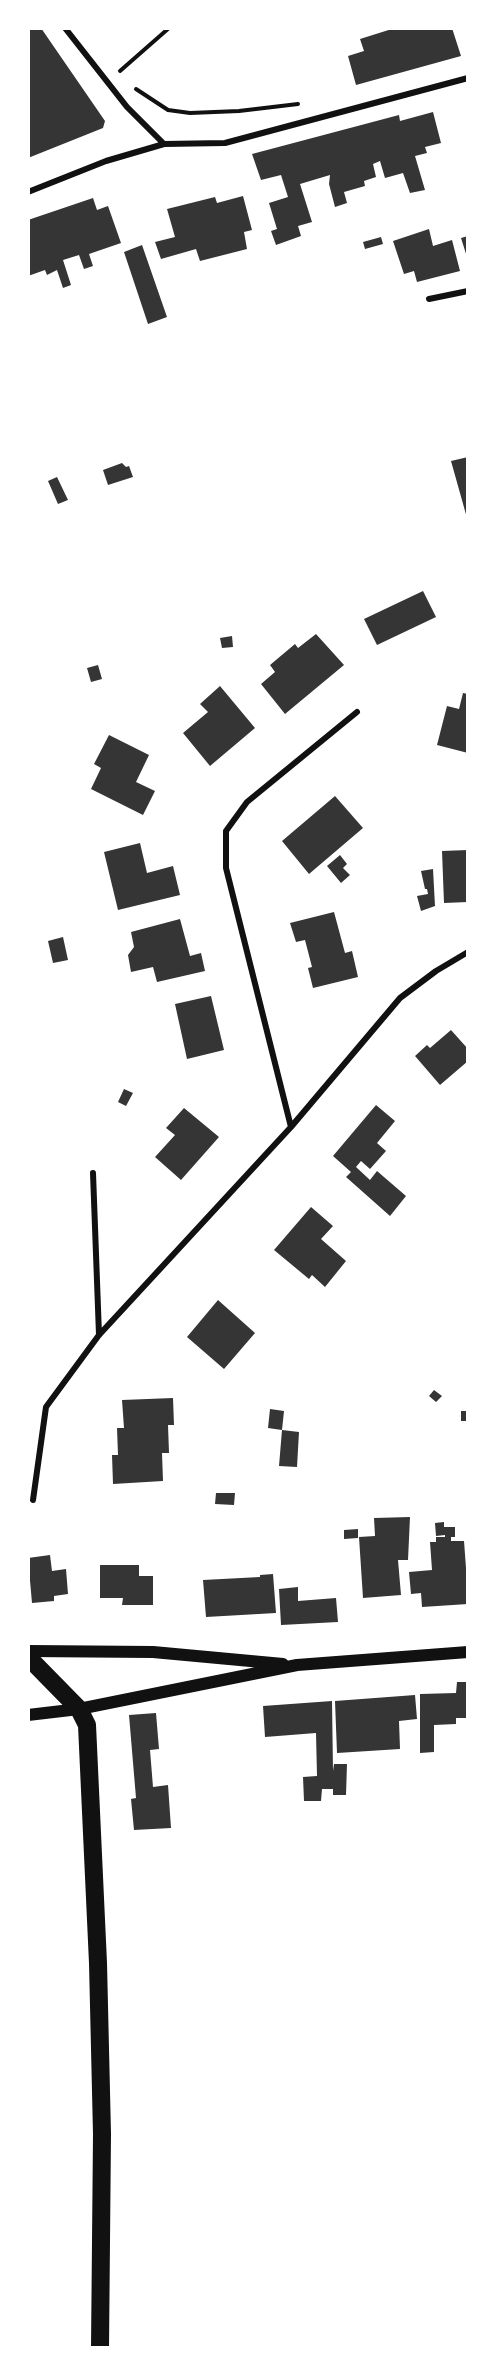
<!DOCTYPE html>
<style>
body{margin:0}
#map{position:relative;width:496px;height:2376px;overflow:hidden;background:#fff;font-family:"Public Sans",sans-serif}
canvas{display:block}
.frame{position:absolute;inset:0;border:30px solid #fff;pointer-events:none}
</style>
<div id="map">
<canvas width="496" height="2376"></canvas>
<div class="frame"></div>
</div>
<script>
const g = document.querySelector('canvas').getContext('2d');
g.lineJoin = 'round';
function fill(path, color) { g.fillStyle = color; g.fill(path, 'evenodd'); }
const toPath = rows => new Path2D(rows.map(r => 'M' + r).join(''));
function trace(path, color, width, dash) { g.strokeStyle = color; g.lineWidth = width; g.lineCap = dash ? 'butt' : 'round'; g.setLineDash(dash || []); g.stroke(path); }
const building = toPath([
 [28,28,41,28,105,121,103,128,28,158],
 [395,28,452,28,461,56,356,85,348,56,364,51,360,39],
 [433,112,441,143,425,147,427,153,415,156,425,190,410,193,403,173,385,178,380,161,373,164,376,177,364,181,365,186,344,192,347,203,335,207,329,184,330,175,300,184,312,222,298,226,301,236,276,245,271,231,277,229,269,203,288,197,281,175,261,180,252,154,399,115,400,121],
 [243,196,252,230,244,232,247,249,200,261,196,249,161,259,155,242,175,237,167,209,215,197,217,203],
 [93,198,97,210,108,206,121,243,89,254,93,266,84,269,79,255,63,260,71,285,63,288,57,270,47,275,45,270,28,276,28,220],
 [429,229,433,246,452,240,460,271,417,282,414,271,404,274,393,241],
 [468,236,468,257,467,257,461,238],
 [381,237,383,244,365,249,363,242],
 [142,245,167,317,148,324,124,252],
 [468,457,468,518,467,518,451,461],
 [122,463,126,467,129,466,133,477,108,485,103,470],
 [57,477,68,500,58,504,48,481],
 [423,591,436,617,377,645,364,619],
 [316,634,344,665,285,714,261,684,275,672,270,665,295,644,298,648],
 [232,636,233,647,222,648,220,638],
 [98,665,102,679,91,682,87,668],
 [220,686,255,728,210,766,183,733,208,712,200,704],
 [463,693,468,694,468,753,437,745,447,706,459,709],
 [109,735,149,755,136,782,155,791,143,815,91,789,101,768,94,764],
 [335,796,363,828,309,874,282,841],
 [140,843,147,873,173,866,180,895,118,910,104,852],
 [468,850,468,902,444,903,442,851],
 [340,855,347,864,343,868,350,875,341,883,327,866],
 [433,869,435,906,421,911,417,896,428,894,427,889,425,889,421,871],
 [334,912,345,953,352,951,358,977,313,988,308,968,312,967,305,940,296,942,290,923],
 [180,919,190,956,201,953,205,971,157,982,153,967,131,972,128,955,134,947,131,932],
 [63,937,68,960,53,963,48,941],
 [211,996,224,1050,187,1059,175,1004],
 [451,1030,468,1049,468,1061,440,1085,415,1056,427,1045,430,1048],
 [124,1089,133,1093,126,1106,118,1102],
 [376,1105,395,1121,377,1143,386,1151,370,1169,361,1161,356,1167,370,1180,377,1171,406,1196,390,1216,346,1177,351,1172,333,1156],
 [184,1108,219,1137,181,1180,155,1157,175,1135,166,1128],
 [311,1207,333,1226,321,1239,346,1261,325,1287,312,1275,309,1279,274,1250],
 [218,1300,255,1333,224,1369,187,1337],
 [434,1390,442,1396,436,1402,429,1396],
 [173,1398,174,1425,168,1425,169,1453,162,1453,163,1481,113,1484,112,1455,118,1455,117,1428,124,1428,122,1400],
 [270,1409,284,1411,282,1430,299,1432,297,1467,279,1466,282,1430,268,1428],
 [461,1411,468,1411,468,1421,461,1421],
 [216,1493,235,1493,234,1505,215,1504],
 [410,1517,408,1560,398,1560,401,1595,363,1598,359,1537,375,1536,374,1518],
 [444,1522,444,1527,455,1527,455,1537,451,1537,451,1541,464,1541,466,1568,468,1568,468,1604,422,1607,421,1593,411,1594,409,1572,432,1570,430,1542,436,1542,436,1537,445,1537,445,1535,436,1536,435,1523],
 [358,1529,358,1538,344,1539,344,1530],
 [50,1555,52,1571,66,1569,68,1594,54,1596,54,1601,32,1603,28,1558],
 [100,1565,139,1565,139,1576,153,1576,153,1605,122,1605,123,1598,100,1598],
 [273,1574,276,1613,206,1617,203,1580,260,1577,260,1575],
 [298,1587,298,1601,336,1598,338,1622,281,1625,279,1589],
 [457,1682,468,1682,468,1718,456,1718,456,1724,434,1725,434,1752,420,1753,420,1694,456,1693],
 [415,1695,417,1719,399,1721,400,1749,337,1753,335,1701],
 [332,1701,333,1771,334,1764,347,1764,346,1795,333,1795,333,1789,322,1789,321,1801,304,1801,303,1777,317,1776,316,1733,265,1737,263,1706],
 [156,1713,159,1749,150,1750,153,1787,168,1785,171,1828,134,1830,131,1799,136,1798,129,1715]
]);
const path = toPath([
 [120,71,169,28],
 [136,89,168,110,190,113,239,111,298,104]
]);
const minor = toPath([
 [65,28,127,107,164,144],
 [28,192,106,161,164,144,225,143,468,78],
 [429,299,468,291],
 [291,1127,226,868,226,831,247,802,357,712],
 [93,1173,99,1335],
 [33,1500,46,1407,99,1335,291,1127,400,998,436,971,468,952]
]);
const secondary = toPath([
 [28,1651,153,1652,283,1664],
 [28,1715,79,1709,297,1665,468,1652]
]);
const motorway = toPath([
 [28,1657,79,1709,87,1725,98,1963,102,2134,100,2348]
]);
fill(building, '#353535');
trace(path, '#111', 4);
trace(minor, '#111', 6);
trace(secondary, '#111', 12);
trace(motorway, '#111', 18);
</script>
